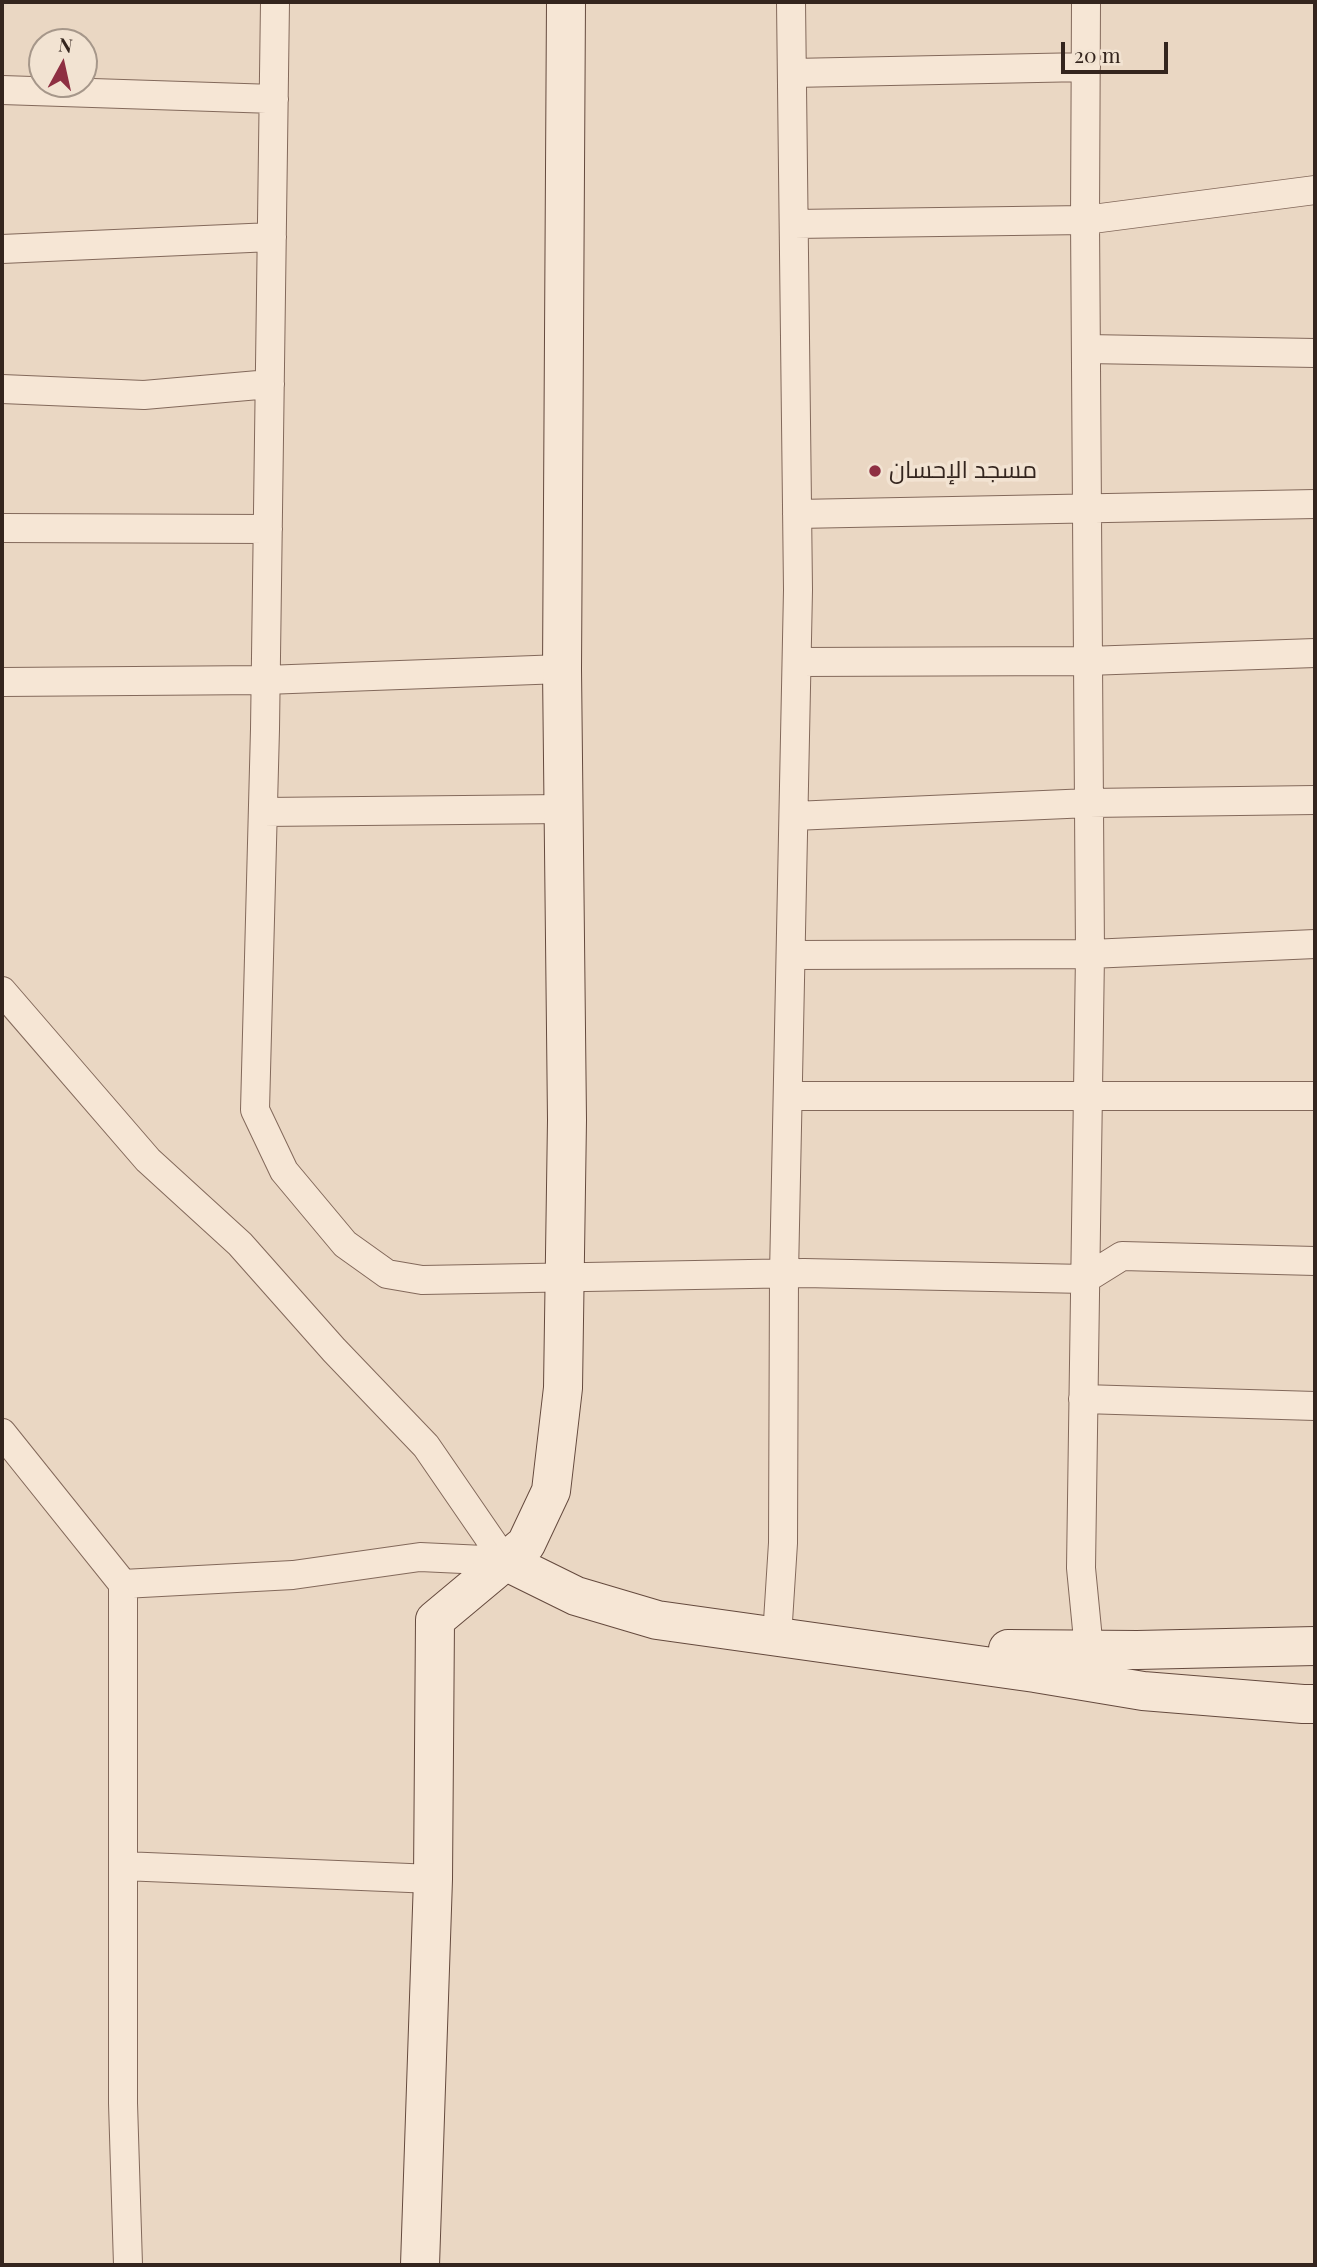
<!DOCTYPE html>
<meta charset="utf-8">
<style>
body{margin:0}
#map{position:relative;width:1317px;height:2267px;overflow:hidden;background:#ead7c3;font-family:"Playfair Display",serif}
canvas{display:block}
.frame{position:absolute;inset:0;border:4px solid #34251e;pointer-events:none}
.north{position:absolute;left:28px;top:28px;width:70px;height:70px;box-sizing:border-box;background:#f2e3d2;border:2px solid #a6978a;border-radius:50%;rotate:8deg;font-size:19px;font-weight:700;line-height:28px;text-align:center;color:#34251e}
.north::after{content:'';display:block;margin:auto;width:24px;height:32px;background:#8e2f42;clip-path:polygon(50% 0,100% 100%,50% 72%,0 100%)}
.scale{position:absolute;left:1061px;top:42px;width:107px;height:32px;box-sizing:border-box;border:4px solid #34251e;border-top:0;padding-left:9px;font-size:21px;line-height:24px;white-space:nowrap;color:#34251e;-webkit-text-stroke:5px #f2e3d2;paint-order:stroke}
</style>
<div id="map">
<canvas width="1317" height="2267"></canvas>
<div class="frame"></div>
<div class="north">N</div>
<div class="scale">20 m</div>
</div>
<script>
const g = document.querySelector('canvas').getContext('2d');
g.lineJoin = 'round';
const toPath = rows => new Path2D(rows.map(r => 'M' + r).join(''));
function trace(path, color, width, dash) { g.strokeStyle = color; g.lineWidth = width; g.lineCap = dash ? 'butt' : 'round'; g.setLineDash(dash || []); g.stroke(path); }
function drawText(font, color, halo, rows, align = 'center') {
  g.font = font + ' "Playfair Display",Cairo,serif'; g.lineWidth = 7; g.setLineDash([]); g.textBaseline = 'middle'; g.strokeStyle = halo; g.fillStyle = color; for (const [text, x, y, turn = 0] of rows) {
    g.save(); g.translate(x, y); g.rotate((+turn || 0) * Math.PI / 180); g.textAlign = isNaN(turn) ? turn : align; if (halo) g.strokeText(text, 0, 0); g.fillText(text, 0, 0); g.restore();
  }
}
const street = toPath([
 [275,2,265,729,255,1110,284,1171,345,1244,387,1274,422,1280,804,1273,1085,1279,1122,1256,1315,1261],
 [1086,2,1085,220,1090,954,1081,1568,1089,1650,1094,1667],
 [792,73,1086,67],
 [2,90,274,99],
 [794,224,1085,220,1315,190],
 [2,249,272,237],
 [1087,349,1315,353],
 [2,389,144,395,270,384],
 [797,514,1315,504],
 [2,528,268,529],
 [797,662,1087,661,1315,653],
 [2,682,265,680,562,669],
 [263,812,563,809],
 [794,816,1089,803,1315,800],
 [792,955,1090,954,1315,944],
 [2,991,148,1160,240,1244,334,1350,426,1446,505,1561],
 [788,1096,1315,1096],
 [1083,1399,1315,1406],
 [2,1433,123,1584],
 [777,1637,783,1543,784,1274,798,590,791,2],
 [123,1866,433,1879],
 [128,2265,123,2103,123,1584,293,1575,420,1557,505,1561]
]);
const secondary = toPath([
 [505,1561,576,1596,657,1620,1035,1673,1143,1691,1303,1704,1315,1704],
 [1008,1649,1137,1650,1315,1646],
 [420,2265,433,1879,435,1620,526,1544,551,1491,563,1388,567,1120,562,669,566,2]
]);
const markers = [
 [875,471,7,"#8e2f42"]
];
const poiNames = [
 ["مسجد الإحسان",889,471]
];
trace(street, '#83695b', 30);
trace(secondary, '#654a3e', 40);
trace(street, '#f6e6d5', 28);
trace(secondary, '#f6e6d5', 38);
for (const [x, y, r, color] of markers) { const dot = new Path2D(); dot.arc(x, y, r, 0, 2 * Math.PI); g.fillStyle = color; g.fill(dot); trace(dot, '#f2e3d2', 2.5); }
drawText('24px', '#34251e', '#f2e3d2', poiNames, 'left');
</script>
